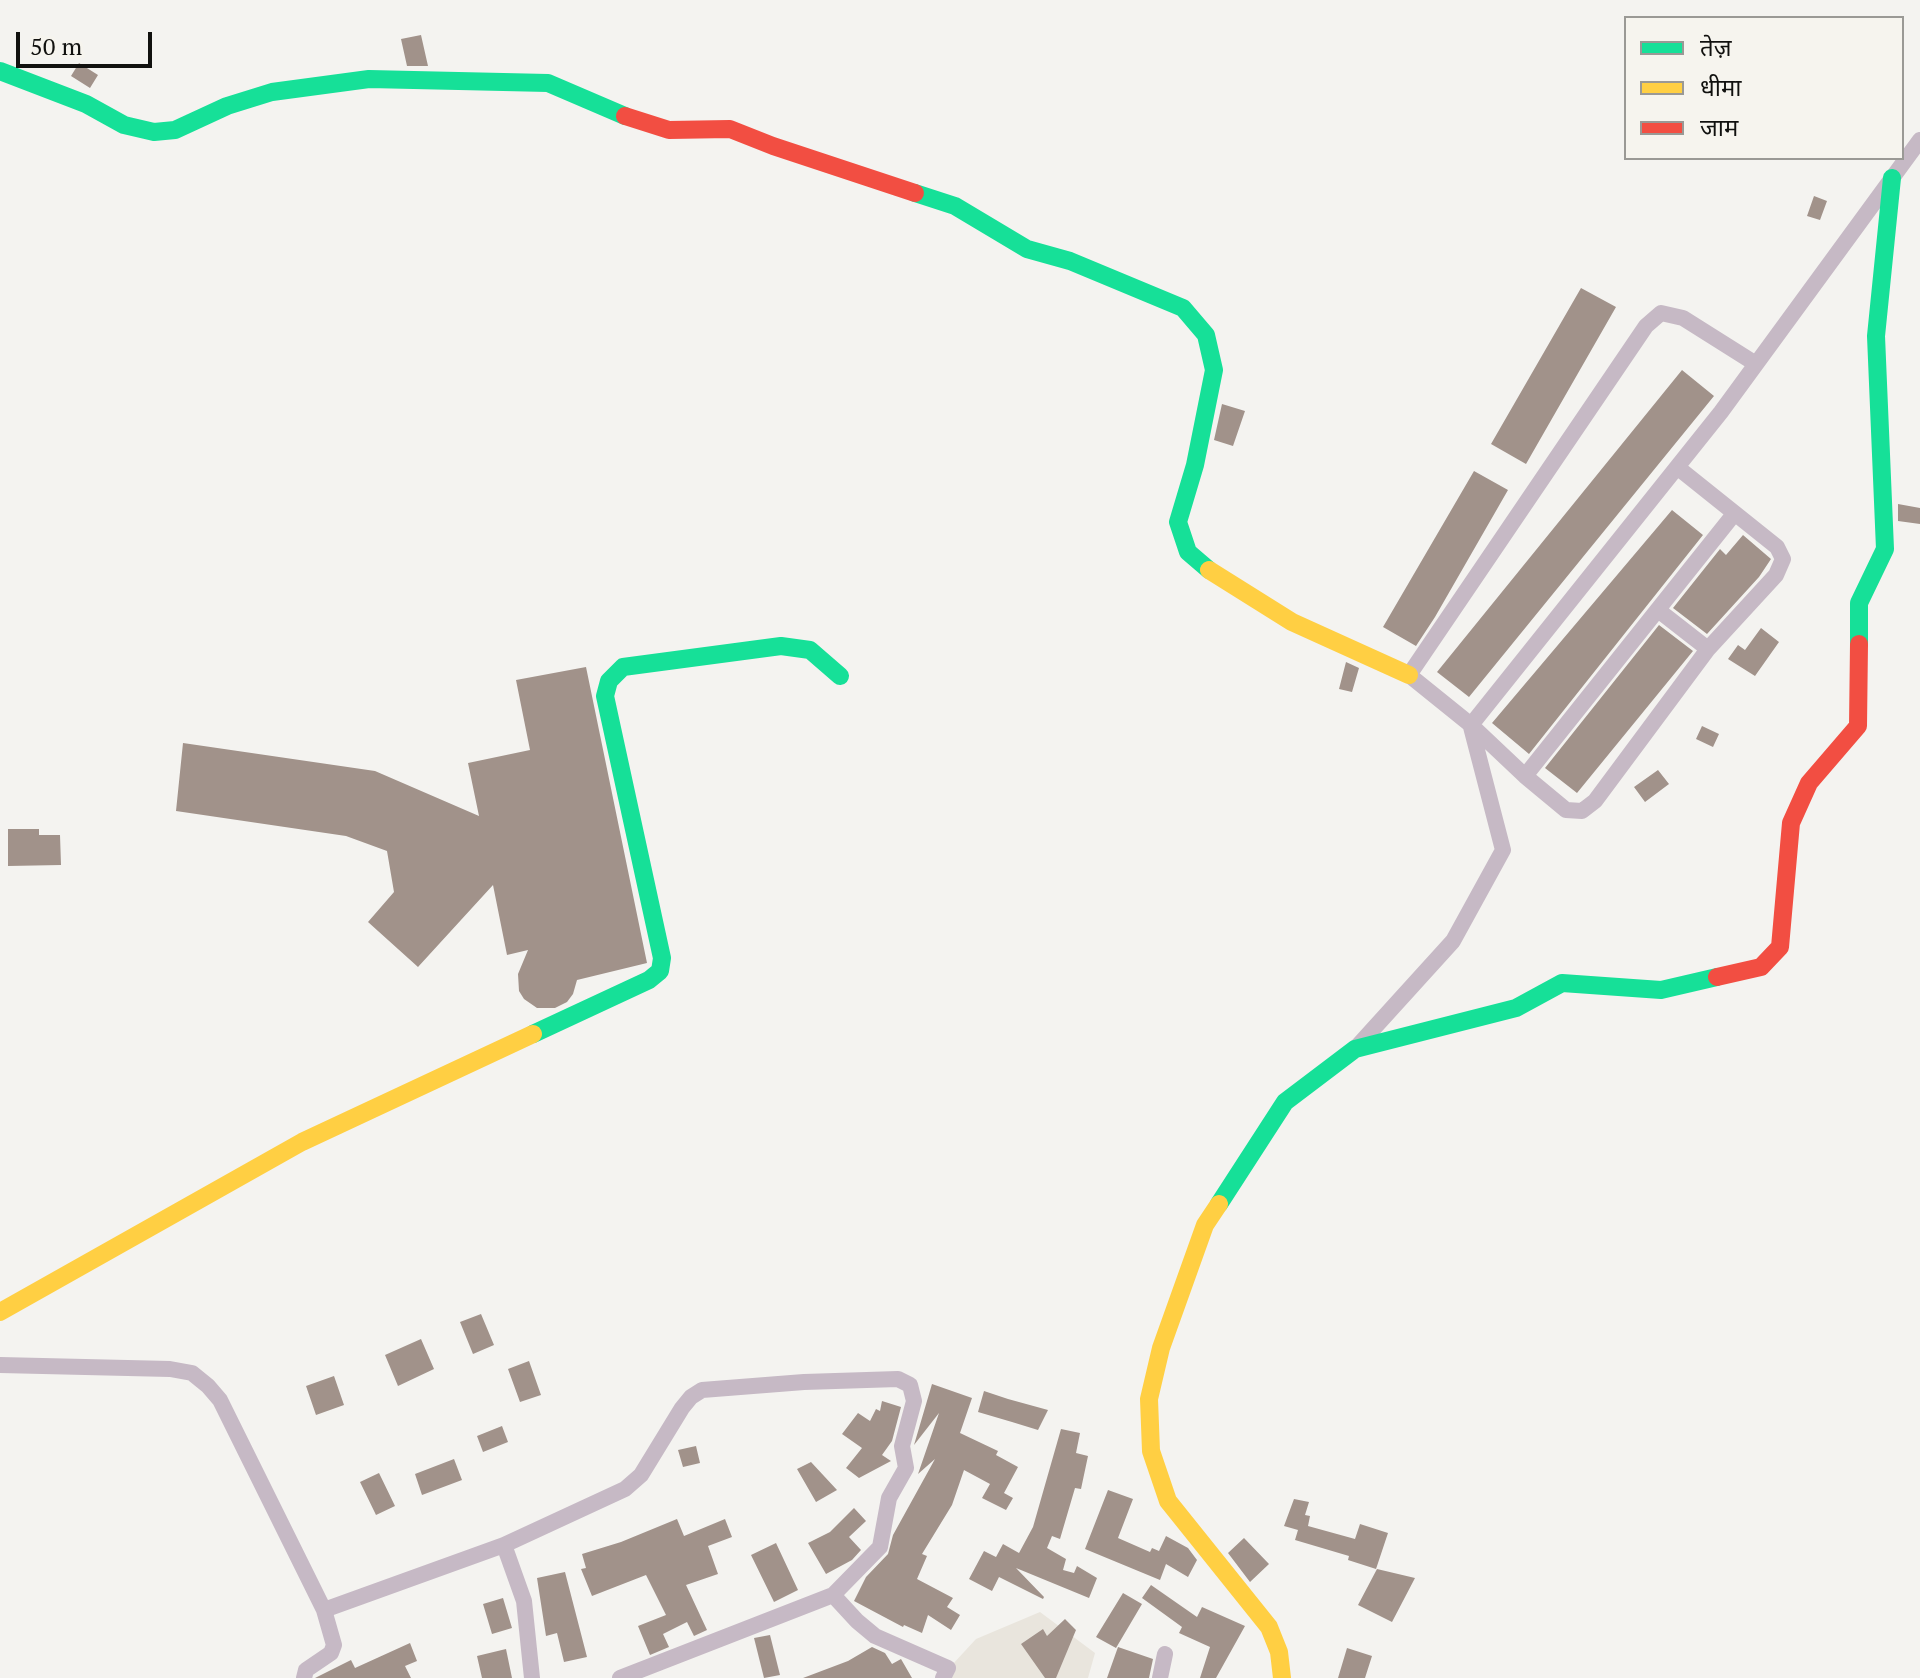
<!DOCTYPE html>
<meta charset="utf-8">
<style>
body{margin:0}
#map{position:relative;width:1920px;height:1678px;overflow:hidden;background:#f4f3f0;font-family:"PT Serif","Noto Sans Devanagari",serif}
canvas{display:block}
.legend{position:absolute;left:1624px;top:16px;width:280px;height:144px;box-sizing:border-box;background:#f6f4ee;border:2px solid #9a9995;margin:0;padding:10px 14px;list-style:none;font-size:24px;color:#11110f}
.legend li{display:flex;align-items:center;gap:16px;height:40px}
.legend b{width:40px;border:2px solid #9a9995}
.scale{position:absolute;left:16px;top:32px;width:136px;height:36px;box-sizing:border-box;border:4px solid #11110f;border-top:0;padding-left:10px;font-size:24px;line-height:28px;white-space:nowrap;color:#11110f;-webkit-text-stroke:6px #f6f4ee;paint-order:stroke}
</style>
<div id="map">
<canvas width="1920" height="1678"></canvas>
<ul class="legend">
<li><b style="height:10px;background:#16e098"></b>तेज़</li>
<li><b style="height:10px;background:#ffcf43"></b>धीमा</li>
<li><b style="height:10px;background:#f24e42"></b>जाम</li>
</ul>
<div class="scale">50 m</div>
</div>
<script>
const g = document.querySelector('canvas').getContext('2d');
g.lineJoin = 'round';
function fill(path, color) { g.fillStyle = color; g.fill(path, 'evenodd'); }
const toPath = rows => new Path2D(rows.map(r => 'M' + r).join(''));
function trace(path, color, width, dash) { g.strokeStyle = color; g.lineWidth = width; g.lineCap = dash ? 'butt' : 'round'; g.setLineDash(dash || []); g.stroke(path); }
const built = toPath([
 [1040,1612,1095,1653,1088,1678,940,1678,976,1639]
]);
const building = toPath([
 [421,35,428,66,407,66,401,39],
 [79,63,98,75,90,88,71,76],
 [1814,196,1827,201,1820,220,1807,216],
 [1581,288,1616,307,1526,464,1491,444],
 [1682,370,1714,396,1469,697,1437,672],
 [1222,404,1245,411,1233,446,1214,440],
 [1474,471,1508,490,1435,617,1416,646,1383,627],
 [1898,504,1920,508,1920,524,1898,521],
 [1672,510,1703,535,1529,754,1492,723],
 [1743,535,1771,559,1759,577,1707,634,1673,608,1720,549,1726,555],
 [1659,625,1693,651,1577,793,1545,768],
 [1761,628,1779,642,1755,676,1728,659,1738,645,1745,650],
 [1346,662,1359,668,1352,692,1339,689],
 [586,667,647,963,577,980,573,994,567,1002,555,1008,537,1008,524,999,519,991,518,974,528,950,507,955,493,885,418,967,368,922,394,892,387,851,346,836,176,811,183,743,375,771,479,816,468,763,530,750,516,680],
 [1702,726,1719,734,1713,747,1696,739],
 [1658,770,1669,784,1645,802,1634,787],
 [8,829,39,829,39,835,60,835,61,865,8,866],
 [481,1314,494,1345,473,1354,460,1322],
 [421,1339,434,1369,398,1386,385,1355],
 [529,1361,541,1395,520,1402,508,1369],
 [334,1376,344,1405,316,1415,306,1386],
 [932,1384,972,1398,960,1433,998,1451,996,1455,1018,1467,1004,1493,1013,1498,1006,1510,982,1498,990,1484,964,1470,952,1505,922,1554,927,1556,917,1579,953,1598,947,1607,960,1615,951,1630,928,1615,922,1633,904,1625,903,1627,854,1601,866,1577,888,1554,893,1535,935,1459,918,1474,939,1413,914,1445],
 [984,1391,1008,1399,1048,1410,1038,1430,1012,1422,978,1412],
 [882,1401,901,1407,892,1441,882,1455,891,1461,859,1478,846,1468,862,1448,842,1434,858,1413,870,1421,876,1409,880,1411],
 [502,1426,508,1442,483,1452,477,1436],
 [1061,1429,1080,1433,1076,1453,1088,1456,1081,1489,1075,1488,1060,1539,1052,1536,1047,1548,1066,1559,1063,1570,1074,1573,1077,1566,1097,1578,1089,1598,1016,1568,1044,1597,1043,1599,999,1577,992,1591,969,1579,984,1551,996,1557,1003,1544,1019,1553,1033,1527],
 [696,1446,700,1463,683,1467,678,1450],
 [454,1459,462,1480,422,1495,415,1474],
 [811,1462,837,1490,816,1502,797,1469],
 [379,1473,395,1506,376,1515,360,1482],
 [1108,1490,1133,1499,1118,1538,1150,1552,1152,1548,1159,1551,1166,1536,1188,1548,1197,1560,1188,1577,1166,1564,1160,1580,1085,1549],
 [1294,1499,1309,1502,1305,1515,1310,1516,1308,1526,1355,1539,1360,1524,1388,1533,1376,1569,1348,1560,1349,1556,1295,1540,1298,1530,1284,1526],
 [854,1508,866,1521,849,1537,861,1550,852,1560,826,1574,808,1543,830,1532],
 [677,1519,684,1536,725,1519,732,1537,708,1546,718,1574,686,1585,707,1630,694,1636,687,1622,663,1634,669,1647,650,1655,638,1626,666,1615,646,1575,592,1596,581,1569,586,1568,582,1554,621,1542],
 [1244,1538,1269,1564,1250,1582,1228,1553],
 [776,1543,798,1590,774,1602,751,1555],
 [1377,1569,1415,1578,1392,1622,1358,1605],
 [565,1572,587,1657,564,1662,557,1633,546,1636,537,1578],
 [1151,1585,1197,1617,1202,1607,1245,1626,1216,1678,1200,1678,1210,1647,1179,1633,1182,1627,1142,1598],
 [1123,1593,1142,1604,1116,1648,1096,1637],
 [503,1598,512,1628,492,1634,483,1604],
 [1065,1619,1076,1630,1056,1678,1045,1678,1021,1644,1043,1629,1047,1636],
 [770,1635,780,1675,764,1678,754,1638],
 [410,1643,417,1661,405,1666,411,1678,315,1678,351,1660,355,1668],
 [872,1647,885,1653,892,1664,901,1659,912,1678,803,1678,848,1661],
 [1118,1647,1153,1659,1149,1678,1107,1678],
 [1347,1648,1372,1656,1365,1678,1338,1678],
 [506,1649,512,1678,482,1678,477,1656]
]);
const street = toPath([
 [1756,364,1683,318,1661,313,1646,326,1409,675,1471,725,1721,412,1920,140],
 [1677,467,1777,547,1783,559,1776,575,1708,649],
 [1471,725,1525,776,1734,514],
 [1525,776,1566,810,1582,811,1595,801,1708,649,1658,610],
 [1355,1049,1453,941,1503,850,1471,727],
 [0,1365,170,1369,192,1373,208,1386,220,1400,324,1610,504,1545,625,1489,641,1475,682,1408,691,1397,702,1390,804,1382,898,1379,910,1385,914,1401,902,1446,906,1468,889,1498,880,1547,833,1595],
 [504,1545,524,1601,532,1678],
 [304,1678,306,1670,331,1653,334,1645,324,1610],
 [620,1678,833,1595,857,1621,875,1636,948,1668,943,1678],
 [1160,1678,1165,1654]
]);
const fast = toPath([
 [0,71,86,104,124,125,154,132,175,130,227,106,272,92,369,79,548,83,625,116],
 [915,193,955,206,1027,249,1070,261,1183,308,1206,335,1214,370,1195,465,1178,522,1188,552,1209,570],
 [1859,644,1859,603,1885,549,1876,336,1892,178],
 [533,1034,649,980,660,971,662,958,605,696,609,681,623,667,781,646,810,650,840,676],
 [1219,1204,1285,1102,1355,1049,1516,1008,1562,983,1661,990,1717,977]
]);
const slow = toPath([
 [1209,570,1292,622,1409,675],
 [1219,1204,1205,1225,1161,1348,1149,1399,1151,1451,1168,1501,1269,1627,1279,1652,1282,1678],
 [0,1312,302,1142,533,1034]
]);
const jam = toPath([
 [625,116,669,130,730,129,773,146,915,193],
 [1717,977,1761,967,1780,947,1791,823,1809,783,1858,726,1859,644]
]);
fill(built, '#e9e5dd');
fill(building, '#a1928a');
trace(street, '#c6b9c5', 16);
trace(fast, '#16e098', 18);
trace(slow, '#ffcf43', 18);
trace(jam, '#f24e42', 18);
</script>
